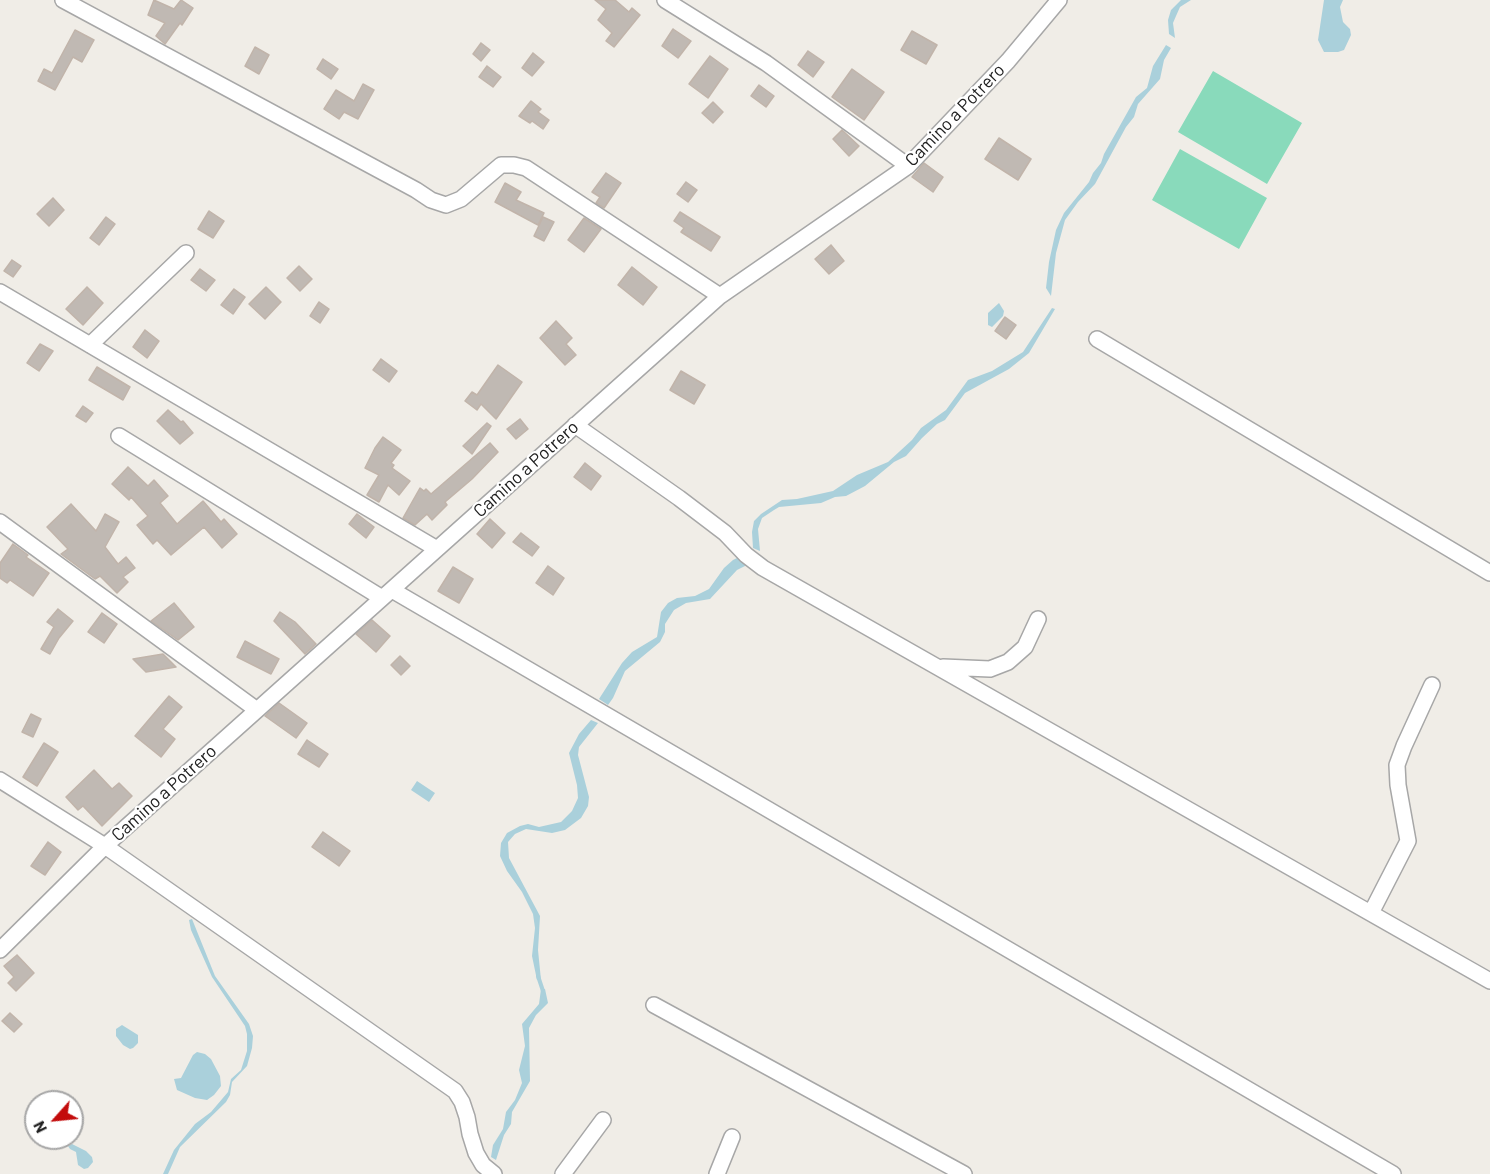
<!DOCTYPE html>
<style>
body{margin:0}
#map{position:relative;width:1490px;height:1174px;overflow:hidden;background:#f0ede7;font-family:Barlow,sans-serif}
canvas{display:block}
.north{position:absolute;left:24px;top:1090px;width:60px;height:60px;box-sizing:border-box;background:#fff;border:2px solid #a6a6a6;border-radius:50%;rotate:243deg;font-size:16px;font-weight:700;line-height:24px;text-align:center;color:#202020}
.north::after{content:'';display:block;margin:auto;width:21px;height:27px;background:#c30c0c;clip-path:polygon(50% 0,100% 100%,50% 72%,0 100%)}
</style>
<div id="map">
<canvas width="1490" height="1174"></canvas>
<div class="north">N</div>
</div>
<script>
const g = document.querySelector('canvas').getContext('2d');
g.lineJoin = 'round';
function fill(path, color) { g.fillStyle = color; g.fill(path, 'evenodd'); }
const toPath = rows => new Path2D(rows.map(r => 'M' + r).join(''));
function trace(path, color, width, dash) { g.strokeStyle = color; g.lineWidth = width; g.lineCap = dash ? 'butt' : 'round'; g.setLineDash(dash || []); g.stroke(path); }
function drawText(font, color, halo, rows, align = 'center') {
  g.font = font + ' Barlow,sans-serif'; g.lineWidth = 4.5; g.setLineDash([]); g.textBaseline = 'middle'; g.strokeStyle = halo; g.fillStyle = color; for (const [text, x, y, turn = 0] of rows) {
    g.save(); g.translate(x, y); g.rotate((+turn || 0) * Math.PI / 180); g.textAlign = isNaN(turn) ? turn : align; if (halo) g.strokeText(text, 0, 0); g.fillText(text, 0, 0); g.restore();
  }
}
const pitch = toPath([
 [1213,71,1302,123,1267,184,1178,132],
 [1180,149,1267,198,1239,249,1152,200]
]);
const water = toPath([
 [1181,0,1191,0,1180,7,1176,16,1173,23,1175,38,1169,34,1168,20,1171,10],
 [1324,0,1343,0,1340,7,1343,22,1350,29,1351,35,1344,50,1338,52,1324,52,1318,40],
 [1166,45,1171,48,1164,60,1160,79,1138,104,1134,117,1126,127,1095,184,1078,202,1065,220,1056,253,1051,296,1046,288,1049,262,1056,230,1064,213,1089,182,1093,173,1101,163,1104,154,1136,97,1147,88,1153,66],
 [999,303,1004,311,1003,316,992,327,988,325,988,313],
 [1052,308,1055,309,1029,353,1009,369,965,393,945,420,937,424,922,438,906,456,894,462,865,486,846,496,835,497,821,503,779,507,774,510,762,518,758,529,760,551,753,548,752,532,754,521,761,514,782,500,797,499,833,491,857,475,888,462,912,440,921,428,946,410,968,380,992,371,1023,352],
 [741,556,749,564,737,570,710,599,686,603,674,610,665,624,665,632,660,642,625,671,613,698,608,705,599,699,622,663,632,652,657,637,661,612,668,603,677,598,695,596,709,589,724,568,733,560],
 [591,720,598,723,579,747,578,755,589,797,588,806,581,818,565,830,552,833,526,829,515,834,508,842,509,858,540,916,538,950,541,980,537,980,532,956,535,928,533,914,522,892,507,871,500,856,501,843,507,833,520,826,528,824,539,827,561,822,572,811,578,798,577,785,569,753,579,734],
 [417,781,435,793,429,802,411,790],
 [192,919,215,976,249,1024,253,1036,252,1048,247,1066,232,1082,230,1095,226,1102,180,1147,168,1174,163,1174,174,1150,195,1124,211,1112,228,1092,231,1079,241,1070,247,1051,247,1034,245,1026,212,977,191,930,189,920],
 [541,989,545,989,548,1003,536,1015,529,1028,530,1081,512,1112,511,1124,504,1135,496,1160,491,1157,493,1145,503,1129,506,1112,515,1100,522,1083,519,1070,525,1046,522,1024,539,1004],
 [122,1025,138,1035,138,1043,133,1048,130,1049,123,1045,116,1036,116,1029],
 [197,1052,205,1054,211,1059,220,1076,221,1086,214,1095,207,1100,195,1098,177,1090,174,1079,181,1078,193,1055],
 [72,1144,86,1151,92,1157,93,1162,88,1168,84,1169,78,1165,76,1152,70,1149,68,1146]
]);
const stream = toPath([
 [538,976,543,991]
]);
const building = toPath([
 [154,0,174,9,181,0,193,8,182,25,180,23,165,44,156,36,165,23,148,15,154,0],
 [595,0,615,0,629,12,632,8,640,15,614,47,606,41,612,33,598,20,606,9,595,0],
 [673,29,691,41,678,58,662,46,673,29],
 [75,30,94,40,82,62,73,57,55,90,38,81,44,69,52,73,75,30],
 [912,31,937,45,926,64,901,50,912,31],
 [481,43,490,50,481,61,473,54,481,43],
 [255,47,269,55,259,74,245,66,255,47],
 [808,51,824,62,813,77,798,65,808,51],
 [533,53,544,62,532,76,522,68,533,53],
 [710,56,728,69,708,98,689,84,710,56],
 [323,59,338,69,331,79,317,69,323,59],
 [487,66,501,77,493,87,479,77,487,66],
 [852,69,884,92,864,120,832,97,852,69],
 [363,84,374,90,358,119,344,112,339,119,324,109,336,90,354,101,363,84],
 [759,85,774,96,766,107,751,96,759,85],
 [531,101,541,109,538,112,549,120,543,129,532,121,530,123,519,116,531,101],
 [713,102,723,112,713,123,702,113,713,102],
 [842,130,859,146,849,156,833,139,842,130],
 [999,138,1031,159,1018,180,985,159,999,138],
 [924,163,943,177,933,192,912,177,924,163],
 [606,173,621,183,604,208,596,203,600,197,592,192,606,173],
 [686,182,697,190,688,202,677,194,686,182],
 [505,183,521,192,516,200,544,213,538,225,495,202,505,183],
 [53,198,64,210,49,226,37,214,53,198],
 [209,211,224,221,213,238,198,229,209,211],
 [680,212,720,237,711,251,681,232,684,228,674,221,680,212],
 [106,217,115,224,99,245,90,238,106,217],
 [543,217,554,222,544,241,534,236,543,217],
 [584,218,601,229,584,252,568,240,584,218],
 [831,245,844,261,829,274,815,259,831,245],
 [12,260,21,266,13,277,4,271,12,260],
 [299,266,312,279,300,291,287,278,299,266],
 [632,267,657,287,643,305,618,285,632,267],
 [200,269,215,280,206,291,191,280,200,269],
 [87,287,103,303,83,325,66,309,87,287],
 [266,287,281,302,265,319,249,304,266,287],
 [234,289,245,297,233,314,221,305,234,289],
 [319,302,329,309,320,323,310,316,319,302],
 [1005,317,1016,325,1006,339,995,331,1005,317],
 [556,321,572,338,566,344,576,355,565,365,540,338,556,321],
 [145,330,159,341,147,358,133,347,145,330],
 [40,344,53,351,39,371,27,363,40,344],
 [381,359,397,371,389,382,373,370,381,359],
 [498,365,522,382,496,419,481,404,477,410,465,401,472,392,477,395,498,365],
 [97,367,130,387,123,400,89,380,97,367],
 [681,371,705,385,694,404,670,390,681,371],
 [83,406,93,413,86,422,76,416,83,406],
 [168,410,181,422,183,421,193,433,180,444,157,421,168,410],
 [520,419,528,429,516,439,507,429,520,419],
 [487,423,491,426,472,454,463,446,487,423],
 [383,437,401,450,391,463,394,465,392,468,410,481,399,495,388,485,379,502,367,495,379,475,365,468,375,448,383,437],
 [490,443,498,452,472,479,445,502,447,505,432,520,427,514,415,525,403,518,420,488,424,491,426,489,431,494,490,443],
 [585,463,601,476,591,490,574,477,585,463],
 [128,467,148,486,154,480,168,496,160,503,177,524,203,501,221,522,224,519,237,534,222,548,204,527,171,555,157,540,153,544,137,525,148,516,131,497,129,500,112,484,128,467],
 [71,504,96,531,105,514,119,522,105,547,118,564,126,557,135,568,123,577,128,582,117,593,100,576,95,579,61,554,68,549,47,527,71,504],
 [357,514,374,527,366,538,349,524,357,514],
 [490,519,505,533,492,548,477,534,490,519],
 [521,533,539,547,532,556,513,542,521,533],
 [13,544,28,555,26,557,49,573,33,596,10,580,7,583,0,578,0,563,13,544],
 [548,566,564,578,553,595,536,583,548,566],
 [453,567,473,579,459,603,438,591,453,567],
 [174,603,194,627,178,640,151,621,174,603],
 [58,609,73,621,59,638,50,654,41,649,54,627,47,622,58,609],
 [280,612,295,622,316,644,305,654,274,621,280,612],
 [102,613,117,624,104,643,88,632,102,613],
 [372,620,390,636,376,652,356,634,372,620],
 [245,641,279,659,271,674,237,657,245,641],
 [163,654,176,667,146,672,133,659,163,654],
 [400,656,410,666,401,675,391,665,400,656],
 [169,696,182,707,163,729,175,739,161,757,135,736,169,696],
 [279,703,307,723,296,738,265,716,279,703],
 [31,714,41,719,33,737,22,732,31,714],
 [307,740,328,754,319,767,298,754,307,740],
 [44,743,58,752,37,786,23,777,44,743],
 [94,770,112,789,119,783,132,796,102,826,83,806,78,810,66,797,94,770],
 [323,832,350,851,339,866,312,847,323,832],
 [48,842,61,852,45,875,31,866,48,842],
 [17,955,34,973,16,991,8,983,14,977,4,966,17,955],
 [10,1013,22,1024,14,1032,2,1021,10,1013]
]);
const minor = toPath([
 [63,0,416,190,431,200,446,205,461,199,501,165,514,165,526,168,720,296],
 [665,0,766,63,908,166],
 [0,292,437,549],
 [1097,339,1490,573],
 [90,345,186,253],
 [575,425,679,498,725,533,746,555,763,568,1490,981],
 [119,436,382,598],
 [0,522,257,710],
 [392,590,1393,1174],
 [943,667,990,669,1008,662,1025,647,1038,619],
 [0,780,105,846,455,1091,462,1102,467,1117,470,1134,476,1153,483,1165,494,1174],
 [1371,913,1408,841,1398,785,1397,765,1404,746,1432,685],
 [0,950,105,846,720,296,908,166,1008,61,1059,0],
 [654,1005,964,1174],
 [563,1174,603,1120],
 [717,1174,732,1137]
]);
const streetNames = [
 ["Camino a Potrero",955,115,-46],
 ["Camino a Potrero",526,469,-42],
 ["Camino a Potrero",164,793,-42]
];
fill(pitch, '#89dabb');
fill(water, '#aad0db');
trace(stream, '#aad0db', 4);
fill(building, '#c0b9b3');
trace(building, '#c1b4aa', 1.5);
trace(minor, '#a7a7a7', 18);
trace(minor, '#fff', 15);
drawText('18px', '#202020', '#fff', streetNames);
</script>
